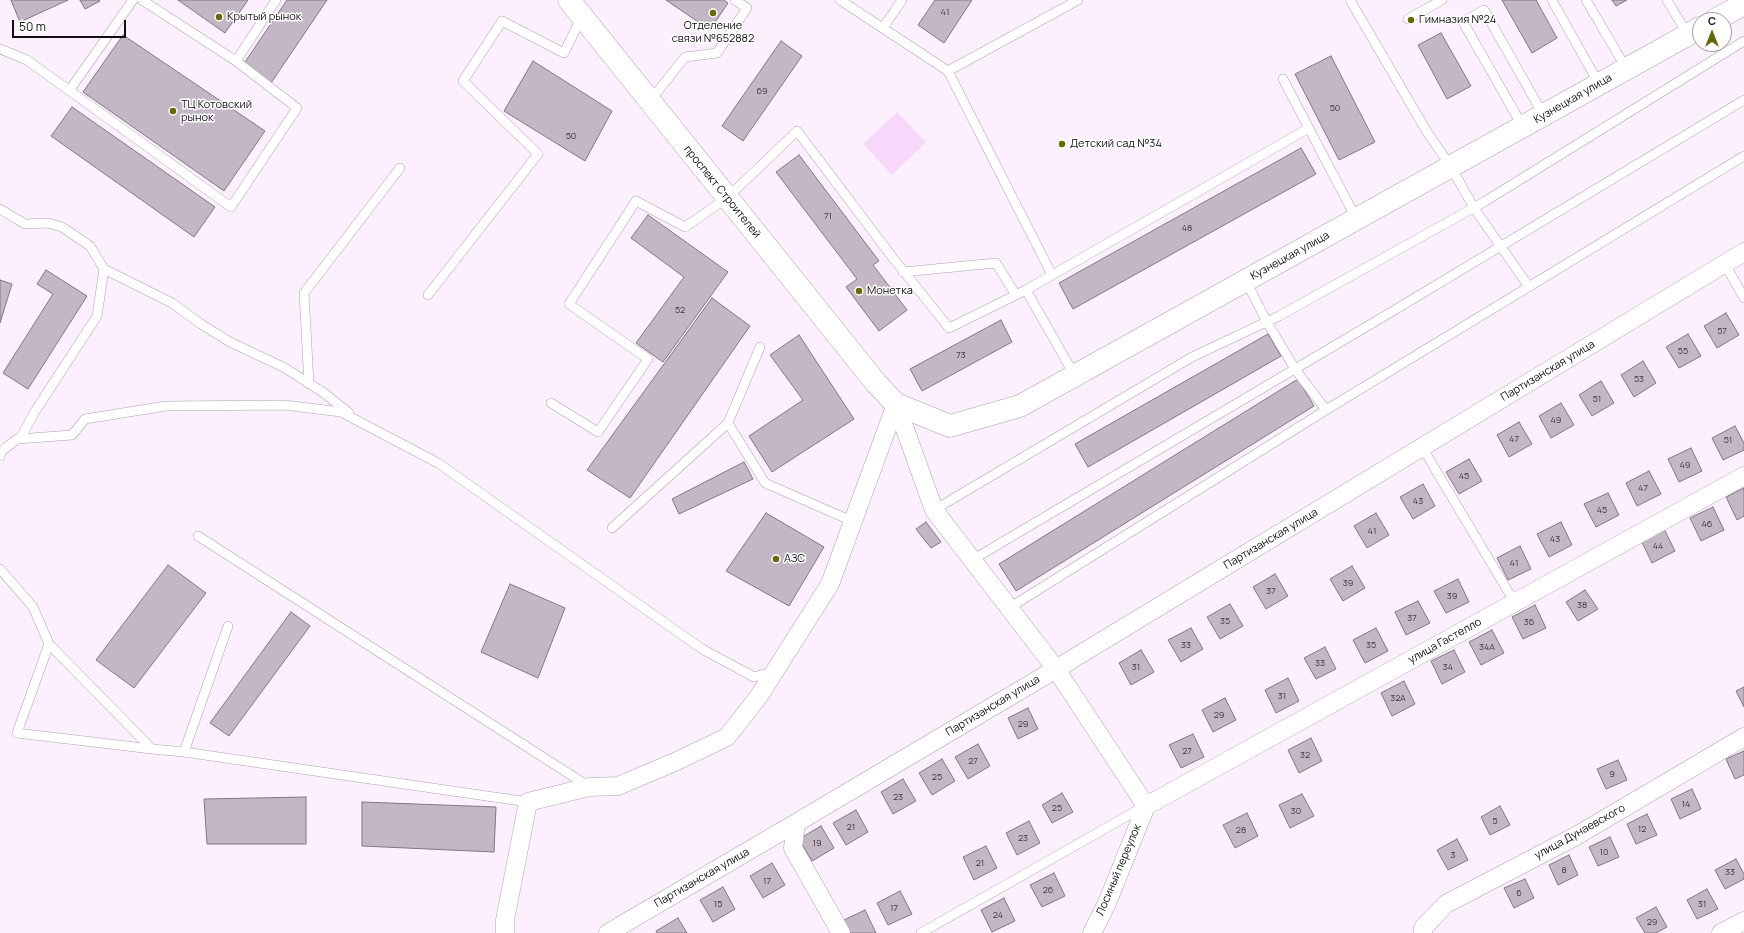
<!DOCTYPE html>
<meta charset="utf-8">
<style>
body{margin:0}
#map{position:relative;width:1744px;height:933px;overflow:hidden;background:#fceffe;font-family:Manrope,sans-serif}
canvas{display:block}
.north{position:absolute;left:1692px;top:12px;width:40px;height:40px;box-sizing:border-box;background:#fff;border:1px solid #a09ea0;border-radius:50%;rotate:0deg;font-size:11px;font-weight:700;line-height:16px;text-align:center;color:#110d12}
.north::after{content:'';display:block;margin:auto;width:14px;height:18px;background:#656908;clip-path:polygon(50% 0,100% 100%,50% 72%,0 100%)}
.scale{position:absolute;left:12px;top:20px;width:114px;height:18px;box-sizing:border-box;border:2px solid #110d12;border-top:0;padding-left:5px;font-size:12px;line-height:14px;white-space:nowrap;color:#110d12;-webkit-text-stroke:3px #fff;paint-order:stroke}
</style>
<div id="map">
<canvas width="1744" height="933"></canvas>
<div class="north">С</div>
<div class="scale">50 m</div>
</div>
<script>
const g = document.querySelector('canvas').getContext('2d');
g.lineJoin = 'round';
function fill(path, color) { g.fillStyle = color; g.fill(path, 'evenodd'); }
const toPath = rows => new Path2D(rows.map(r => 'M' + r).join(''));
function trace(path, color, width, dash) { g.strokeStyle = color; g.lineWidth = width; g.lineCap = dash ? 'butt' : 'round'; g.setLineDash(dash || []); g.stroke(path); }
function drawText(font, color, halo, rows, align = 'center') {
  g.font = font + ' Manrope,sans-serif'; g.lineWidth = 3; g.setLineDash([]); g.textBaseline = 'middle'; g.strokeStyle = halo; g.fillStyle = color; for (const [text, x, y, turn = 0] of rows) {
    g.save(); g.translate(x, y); g.rotate((+turn || 0) * Math.PI / 180); g.textAlign = isNaN(turn) ? turn : align; if (halo) g.strokeText(text, 0, 0); g.fillText(text, 0, 0); g.restore();
  }
}
const green = toPath([
 [897,112,926,142,892,175,863,144]
]);
const building = toPath([
 [11,0,68,0,20,22,11,0],
 [80,0,99,0,100,1,85,9,80,0],
 [178,0,248,0,225,33,178,0],
 [287,0,327,0,271,83,243,65,287,0],
 [666,0,724,0,728,3,710,30,666,0],
 [935,0,972,0,944,43,918,25,935,0],
 [1502,0,1536,0,1557,38,1532,53,1502,0],
 [1612,0,1627,0,1616,6,1612,0],
 [1441,33,1471,86,1447,99,1418,45,1441,33],
 [123,35,265,131,224,191,83,92,123,35],
 [781,41,802,56,743,141,722,126,781,41],
 [1331,56,1375,142,1339,160,1295,74,1331,56],
 [533,61,612,111,585,161,504,111,533,61],
 [72,107,215,207,194,237,51,136,72,107],
 [1301,148,1316,174,1073,309,1059,283,1301,148],
 [799,155,879,261,873,265,907,310,879,331,846,287,857,279,776,172,799,155],
 [648,215,728,272,663,362,636,343,684,277,631,238,648,215],
 [46,270,87,296,28,389,3,373,53,294,37,284,46,270],
 [0,280,12,284,0,323,0,280],
 [712,298,750,326,630,498,587,470,712,298],
 [1726,313,1739,335,1717,348,1704,326,1726,313],
 [1001,320,1012,342,922,391,910,369,1001,320],
 [1268,334,1281,356,1088,467,1075,444,1268,334],
 [1688,334,1701,356,1679,368,1666,347,1688,334],
 [799,335,854,419,772,472,749,436,803,400,770,355,799,335],
 [1643,361,1656,383,1634,397,1621,375,1643,361],
 [1298,379,1314,406,1016,591,999,564,1298,379],
 [1601,381,1614,403,1592,416,1579,395,1601,381],
 [1561,403,1574,425,1551,438,1539,416,1561,403],
 [1519,422,1532,444,1509,457,1497,435,1519,422],
 [1735,426,1744,443,1744,450,1723,460,1712,438,1735,426],
 [1691,448,1702,471,1679,482,1668,459,1691,448],
 [1469,459,1482,481,1459,494,1446,472,1469,459],
 [744,462,753,479,679,514,672,499,744,462],
 [1649,471,1661,494,1637,506,1626,483,1649,471],
 [1423,484,1435,506,1413,519,1400,497,1423,484],
 [1744,488,1744,516,1737,520,1726,497,1744,488],
 [1608,493,1619,515,1596,527,1584,504,1608,493],
 [1713,507,1724,530,1701,541,1690,518,1713,507],
 [766,513,824,547,789,606,726,571,766,513],
 [1376,513,1389,535,1367,548,1354,526,1376,513],
 [926,522,941,542,931,548,916,529,926,522],
 [1561,522,1572,545,1549,557,1537,534,1561,522],
 [1664,529,1675,551,1652,563,1641,540,1664,529],
 [1520,546,1531,569,1508,580,1497,558,1520,546],
 [168,565,206,593,134,688,96,660,168,565],
 [1352,566,1365,588,1343,601,1330,579,1352,566],
 [1275,574,1288,596,1266,609,1253,587,1275,574],
 [1458,579,1469,602,1446,613,1434,591,1458,579],
 [510,584,565,608,538,678,481,652,510,584],
 [1585,590,1598,609,1578,621,1566,602,1585,590],
 [1418,601,1430,623,1406,635,1395,612,1418,601],
 [1230,604,1243,626,1220,639,1207,617,1230,604],
 [1535,605,1546,628,1523,639,1512,617,1535,605],
 [291,612,310,626,229,736,210,723,291,612],
 [1191,628,1203,649,1181,662,1168,640,1191,628],
 [1376,628,1388,651,1365,663,1353,640,1376,628],
 [1492,630,1504,653,1481,665,1469,642,1492,630],
 [1325,647,1336,669,1316,679,1304,658,1325,647],
 [1141,650,1154,672,1131,685,1119,663,1141,650],
 [1454,650,1465,672,1442,684,1431,661,1454,650],
 [1288,678,1299,701,1276,713,1265,690,1288,678],
 [1404,681,1415,704,1392,716,1381,693,1404,681],
 [1744,687,1744,707,1736,691,1744,687],
 [1225,698,1236,720,1213,732,1202,710,1225,698],
 [1028,708,1038,729,1018,739,1008,718,1028,708],
 [1193,734,1204,757,1181,768,1169,745,1193,734],
 [1311,738,1322,761,1299,773,1288,750,1311,738],
 [978,744,990,766,968,779,955,757,978,744],
 [1744,751,1744,775,1735,779,1726,759,1744,751],
 [942,759,955,781,932,795,919,773,942,759],
 [1618,760,1627,780,1606,789,1597,769,1618,760],
 [903,779,916,801,893,814,881,792,903,779],
 [1692,789,1701,809,1680,819,1671,799,1692,789],
 [1062,793,1073,812,1052,823,1042,805,1062,793],
 [1302,794,1314,816,1290,828,1279,805,1302,794],
 [306,797,306,844,207,844,204,799,306,797],
 [362,802,496,807,494,852,362,846,362,802],
 [1500,806,1510,825,1490,835,1481,817,1500,806],
 [856,810,868,832,846,845,833,823,856,810],
 [1247,813,1258,836,1235,848,1223,825,1247,813],
 [1647,814,1657,835,1636,844,1627,824,1647,814],
 [1029,821,1040,843,1017,855,1006,833,1029,821],
 [821,826,834,848,812,861,799,839,821,826],
 [1610,837,1619,857,1598,866,1589,847,1610,837],
 [1457,839,1468,860,1448,870,1437,850,1457,839],
 [986,846,997,868,974,880,963,857,986,846],
 [1569,855,1578,875,1558,885,1549,865,1569,855],
 [1736,859,1744,874,1744,879,1725,889,1715,870,1736,859],
 [772,863,785,885,763,898,750,876,772,863],
 [1054,873,1065,896,1042,907,1030,885,1054,873],
 [1525,879,1534,898,1514,908,1504,888,1525,879],
 [723,887,735,909,713,922,700,900,723,887],
 [1707,889,1718,909,1697,919,1687,900,1707,889],
 [900,891,912,914,888,925,877,903,900,891],
 [1004,898,1015,921,992,932,981,910,1004,898],
 [1656,907,1667,927,1656,933,1645,933,1636,918,1656,907],
 [865,910,876,933,848,933,842,921,865,910],
 [678,918,687,933,657,933,656,931,678,918]
]);
const service = toPath([
 [142,0,236,61,276,0],
 [840,0,948,71,1078,0],
 [1350,0,1427,132,1451,167,1474,208,1529,287],
 [1552,0,1599,84],
 [1586,0,1626,68],
 [1667,0,1688,35],
 [1408,19,1442,0],
 [883,28,902,0],
 [0,49,27,60,231,207,297,108,236,61],
 [948,71,1052,275],
 [1283,79,1357,220],
 [69,91,133,0],
 [650,101,685,57,717,53,747,8,735,0],
 [1523,127,1463,22,1484,10,1544,116],
 [0,209,25,224,48,223,62,227,90,246,104,269],
 [1725,264,1744,298],
 [903,272,996,263,1016,295],
 [1246,281,1267,322,1295,369,1326,410],
 [1026,290,1075,376],
 [428,295,538,154,463,81,502,21,564,53,581,18],
 [309,384,304,293,400,168],
 [551,403,598,432,648,359,569,304,636,201,685,227,727,198,797,131,893,258,949,328,1026,290,1309,128],
 [728,423,765,483,852,521],
 [20,439,34,413,97,316,104,269,172,303,201,324,230,342,285,368,324,393,349,413],
 [1422,447,1515,603],
 [0,456,2,451,17,439,72,435,85,419,166,406,284,405,341,412,438,463,702,649,754,677,774,671],
 [934,510,1192,357,1279,316,1484,202,1744,41],
 [612,528,728,423,760,347],
 [198,536,588,786],
 [972,560,1393,311,1744,100],
 [0,569,33,607,49,644,152,749,17,733,49,644],
 [1009,608,1326,410,1744,156],
 [228,626,184,752,528,802],
 [152,749,184,752],
 [921,933,1143,807]
]);
const minor = toPath([
 [896,404,934,510,1056,669,1146,806],
 [1146,806,1744,476],
 [505,933,505,920,528,802,589,787,618,786,677,761,727,737,759,696,830,584,896,404],
 [608,933,796,823],
 [841,933,793,848,796,823,1056,669,1744,252],
 [1092,933,1107,903,1146,806],
 [1423,933,1423,928,1446,904,1576,836,1744,737],
 [1721,933,1744,921]
]);
const secondary = toPath([
 [569,0,876,383,896,404,950,426,1020,406,1700,28],
 [1715,20,1744,4]
]);
const markers = [
 [713,13,4,"#656908"],
 [219,17,4,"#656908"],
 [1411,20,4,"#656908"],
 [173,111,4,"#656908"],
 [1062,144,4,"#656908"],
 [859,291,4,"#656908"],
 [776,559,4,"#656908"]
];
const numberNames = [
 ["41",945,12],
 ["69",762,91],
 ["50",1335,108],
 ["50",571,136],
 ["71",828,216],
 ["48",1187,228],
 ["52",680,310],
 ["57",1722,331],
 ["55",1683,351],
 ["73",961,355],
 ["53",1639,379],
 ["51",1597,399],
 ["49",1556,420],
 ["47",1514,439],
 ["51",1728,440],
 ["49",1685,465],
 ["45",1464,476],
 ["47",1643,488],
 ["43",1418,501],
 ["45",1602,510],
 ["46",1707,524],
 ["41",1372,531],
 ["43",1555,539],
 ["44",1658,546],
 ["41",1514,563],
 ["39",1348,583],
 ["37",1271,591],
 ["39",1452,596],
 ["38",1582,605],
 ["37",1412,618],
 ["35",1225,621],
 ["36",1529,622],
 ["33",1186,645],
 ["35",1371,645],
 ["34А",1487,647],
 ["33",1320,663],
 ["31",1136,667],
 ["34",1448,667],
 ["31",1282,696],
 ["32А",1398,698],
 ["29",1219,715],
 ["29",1023,724],
 ["27",1187,751],
 ["32",1305,755],
 ["27",973,761],
 ["9",1612,774],
 ["25",937,777],
 ["23",898,797],
 ["14",1686,804],
 ["25",1057,808],
 ["30",1296,811],
 ["5",1495,821],
 ["21",851,827],
 ["12",1642,829],
 ["28",1241,830],
 ["23",1023,838],
 ["19",817,843],
 ["10",1604,852],
 ["3",1453,855],
 ["21",980,863],
 ["8",1564,870],
 ["33",1730,872],
 ["17",767,881],
 ["26",1048,890],
 ["6",1519,893],
 ["15",718,904],
 ["31",1702,904],
 ["17",894,908],
 ["24",998,915],
 ["29",1652,922]
];
const poiNames = [
 ["Крытый рынок",227,17],
 ["Гимназия №24",1419,20],
 ["Отделение",713,26,"center"],
 ["связи №652882",713,39,"center"],
 ["ТЦ Котовский",181,105],
 ["рынок",181,118],
 ["Детский сад №34",1070,144],
 ["Монетка",867,291],
 ["АЗС",784,559]
];
const streetNames = [
 ["Кузнецкая улица",1573,99,-30],
 ["проспект Строителей",722,192,51],
 ["Кузнецкая улица",1290,256,-29],
 ["Партизанская улица",1548,371,-31],
 ["Партизанская улица",1271,539,-31],
 ["улица Гастелло",1445,641,-29],
 ["Партизанская улица",993,706,-31],
 ["улица Дунаевского",1580,832,-29],
 ["Лосиный переулок",1119,870,-67],
 ["Партизанская улица",702,878,-30]
];
fill(green, '#f7d8fb');
fill(building, '#c4b7c5');
trace(building, '#827684', 1);
trace(service, '#aea1b0', 10);
trace(minor, '#aea1b0', 19);
trace(secondary, '#aea1b0', 23);
trace(service, '#fff', 9);
trace(minor, '#fff', 18);
trace(secondary, '#fff', 22);
for (const [x, y, r, color] of markers) { const dot = new Path2D(); dot.arc(x, y, r, 0, 2 * Math.PI); g.fillStyle = color; g.fill(dot); trace(dot, '#fff', 1.5); }
drawText('9px', '#3e383f', null, numberNames);
drawText('11px', '#110d12', '#fff', poiNames, 'left');
drawText('11px', '#110d12', '#fff', streetNames);
</script>
